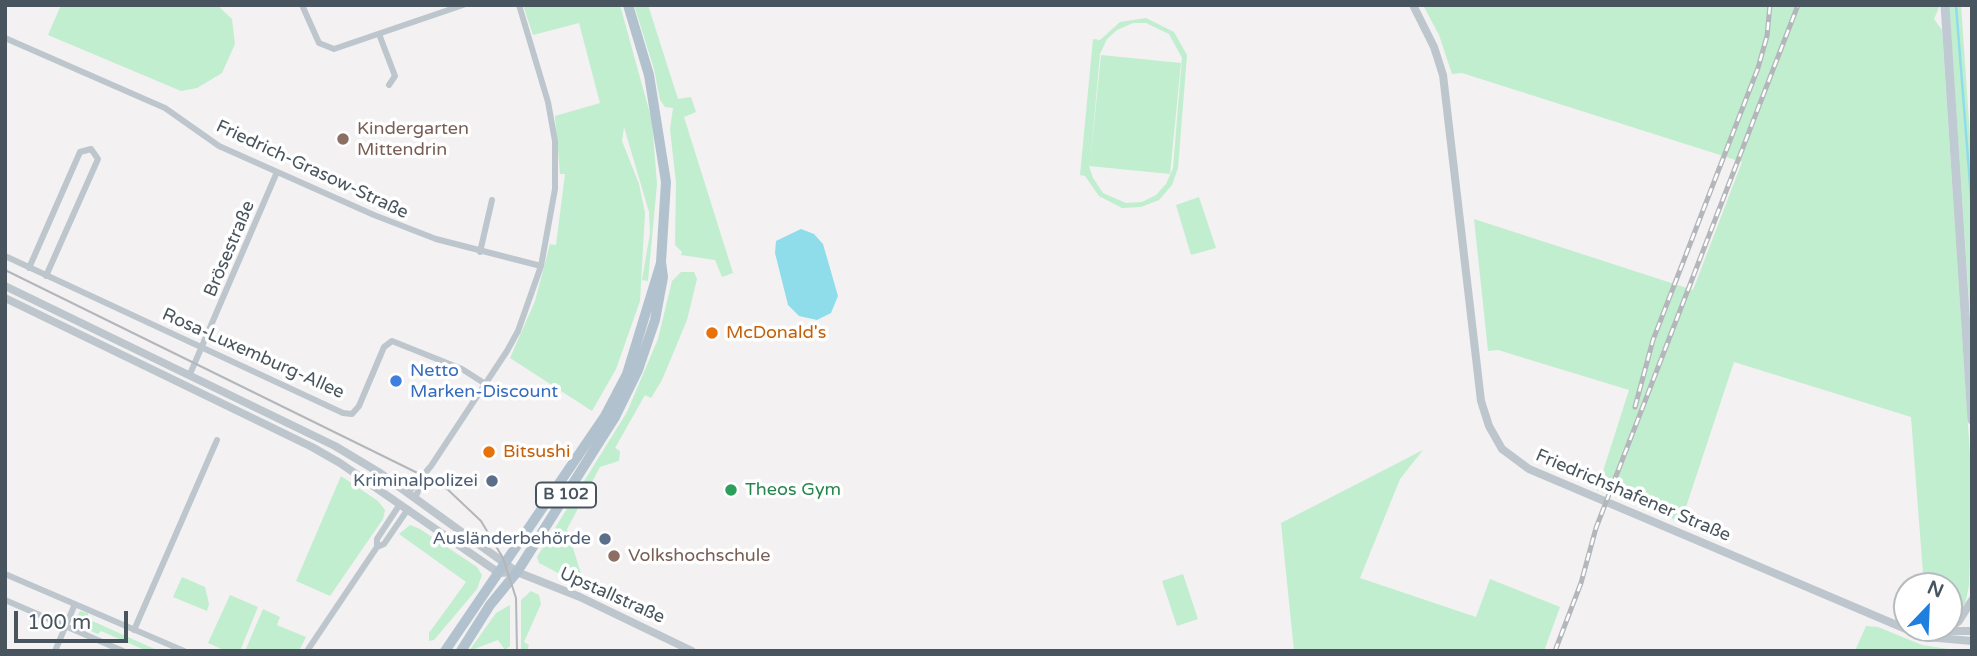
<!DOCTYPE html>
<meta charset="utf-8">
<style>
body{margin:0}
#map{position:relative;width:1977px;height:656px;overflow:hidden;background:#f3f1f1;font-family:"Varela Round",sans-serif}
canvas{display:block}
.frame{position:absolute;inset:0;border:7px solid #49555e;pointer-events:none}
.north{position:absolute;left:1893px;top:572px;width:70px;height:70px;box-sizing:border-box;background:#fff;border:2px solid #b6bbbf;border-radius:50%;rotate:23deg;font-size:19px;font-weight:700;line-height:28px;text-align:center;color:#49555e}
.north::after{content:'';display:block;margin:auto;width:24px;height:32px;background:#1e7fdf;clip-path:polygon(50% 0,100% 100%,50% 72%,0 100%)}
.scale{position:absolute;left:14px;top:611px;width:114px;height:32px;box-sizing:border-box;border:4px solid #49555e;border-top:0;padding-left:9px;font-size:21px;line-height:24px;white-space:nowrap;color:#49555e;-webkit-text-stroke:5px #fff;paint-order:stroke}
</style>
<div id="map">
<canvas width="1977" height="656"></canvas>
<div class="frame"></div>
<div class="north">N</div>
<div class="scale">100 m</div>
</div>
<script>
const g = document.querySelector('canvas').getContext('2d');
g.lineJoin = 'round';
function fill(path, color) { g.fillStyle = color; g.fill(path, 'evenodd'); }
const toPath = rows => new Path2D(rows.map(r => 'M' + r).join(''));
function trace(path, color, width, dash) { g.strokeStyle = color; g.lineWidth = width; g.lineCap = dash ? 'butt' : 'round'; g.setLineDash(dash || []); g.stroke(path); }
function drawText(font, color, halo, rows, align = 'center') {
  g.font = font + ' "Varela Round",sans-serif'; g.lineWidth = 7; g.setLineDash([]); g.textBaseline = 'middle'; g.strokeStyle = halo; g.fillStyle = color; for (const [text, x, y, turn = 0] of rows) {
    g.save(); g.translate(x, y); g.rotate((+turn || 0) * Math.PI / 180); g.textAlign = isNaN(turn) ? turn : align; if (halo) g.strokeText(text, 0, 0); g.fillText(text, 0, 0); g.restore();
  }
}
const green = toPath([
 [61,5,217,5,232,19,235,44,222,73,197,88,181,91,48,35],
 [523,5,620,5,652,121,657,184,648,281,642,280,650,233,649,212,624,127,622,141,639,184,645,213,640,301,616,369,592,411,510,358,535,301,550,244,556,245,565,174,560,174,555,116,600,103,579,23,533,35],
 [634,5,648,5,678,99,691,97,696,112,684,117,733,273,722,277,715,260,681,255,682,252,675,245,676,183,670,129,673,108,665,107,660,100,654,69],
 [1423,5,1940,5,1934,19,1942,30,1972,486,1969,585,1964,610,1958,617,1954,612,1957,594,1949,614,1949,586,1924,586,1911,417,1734,362,1681,522,1597,490,1629,390,1498,350,1488,351,1474,219,1693,290,1742,162,1462,73,1452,74,1439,35],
 [1949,5,1961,5,1972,165,1972,344],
 [1146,18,1174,32,1187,55,1178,168,1172,185,1159,200,1141,207,1122,208,1099,196,1085,176,1080,175,1093,39,1100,40,1120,22],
 [1146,23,1169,34,1182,58,1173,168,1166,184,1156,195,1142,202,1126,203,1103,193,1093,178,1089,166,1170,174,1181,63,1101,55,1090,165,1100,54,1107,39,1117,30,1133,23],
 [1199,197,1216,248,1191,255,1176,205],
 [681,272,694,272,697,279,687,320,662,380,651,398,645,395,615,448,620,451,619,461,600,467,567,529,583,580,581,585,539,563,537,557,627,412,658,339,672,281],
 [1423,450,1400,479,1360,578,1476,617,1490,579,1560,607,1544,651,1294,651,1281,523],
 [341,476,378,501,385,510,383,519,330,596,296,581],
 [410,525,420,529,477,567,482,575,477,589,434,640,429,641,429,633,466,582,399,534],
 [1183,574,1198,619,1177,626,1162,581],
 [182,577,205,587,209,604,207,611,173,597],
 [531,591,539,595,541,604,524,642,529,645,527,651,521,651,521,600],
 [230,595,258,607,240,651,226,651,208,643],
 [510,605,510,646,505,650,498,640,469,651,496,613],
 [263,609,280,617,277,625,306,637,299,651,245,651],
 [80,611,88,613,88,619,159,651,147,651,101,631,98,634,82,627,77,617],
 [1866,626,1878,627,1922,645,1961,651,1855,651]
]);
const water = toPath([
 [801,229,814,234,823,244,838,296,831,313,817,320,799,316,788,305,775,253,776,241]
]);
const stream = toPath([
 [1956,5,1972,210]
]);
const minor = toPath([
 [302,5,319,43,334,49,463,5],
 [379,34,395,76,389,85],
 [5,38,165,108,219,146,374,215,436,239,541,266],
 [480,252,492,200],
 [5,256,343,413,352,414,359,406,384,347,392,341,462,369,487,385],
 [29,268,80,152,91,149,98,159,46,276],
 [190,374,277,172],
 [408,493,431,466,507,351,518,331,541,266,555,189,555,141,548,102,519,5],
 [415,498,428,469],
 [377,547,377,539,400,504],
 [5,574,184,651],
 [5,600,123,651],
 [134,630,217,440],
 [55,651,75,604],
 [307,651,377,547,384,544,408,509]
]);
const tertiary = toPath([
 [1413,5,1434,47,1443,75,1481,401,1489,426,1502,449,1529,469,1906,629,1927,637,1972,641],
 [5,286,335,446,380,473,517,572,580,597,692,651],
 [5,298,312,447,340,463,499,573,517,572],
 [1948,629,1959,621,1972,600],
 [1920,631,1972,631]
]);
const secondary = toPath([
 [1945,5,1972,420]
]);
const primary = toPath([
 [445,651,605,416,627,374,661,263],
 [461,651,490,605,517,572,615,417,638,370,655,320,663,277,661,262,666,182,649,75,628,5]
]);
const tram = toPath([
 [5,270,444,486,481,521,503,558,516,598,517,651]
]);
const rail = toPath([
 [1635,407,1653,340,1758,68,1767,36,1770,5],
 [1555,651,1581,583,1596,528,1798,5]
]);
const markers = [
 [343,139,7,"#8d6e63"],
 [712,333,7,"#e8710a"],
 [396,381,7,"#3f7fe0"],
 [489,452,7,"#e8710a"],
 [492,481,7,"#5c6f8a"],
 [731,490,7,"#2e9e5b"],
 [605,539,7,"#5c6f8a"],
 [614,556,7,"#8d6e63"]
];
const shields = [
 [566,495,60]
];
const shieldNames = [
 ["B 102",566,495]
];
const educationNames = [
 ["Kindergarten",357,129],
 ["Mittendrin",357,150],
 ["Volkshochschule",628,556]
];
const streetNames = [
 ["Friedrich-Grasow-Straße",312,170,25],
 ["Brösestraße",230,249,-67],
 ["Rosa-Luxemburg-Allee",253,354,24],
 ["Friedrichshafener Straße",1633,496,23],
 ["Upstallstraße",612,596,24]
];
const foodNames = [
 ["McDonald's",726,333],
 ["Bitsushi",503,452]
];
const shopNames = [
 ["Netto",410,371],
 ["Marken-Discount",410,392]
];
const serviceNames = [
 ["Kriminalpolizei",478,481],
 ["Ausländerbehörde",591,539]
];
const leisureNames = [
 ["Theos Gym",745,490]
];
fill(green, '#c1eecf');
fill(water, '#8fddea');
trace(stream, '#8fddea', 2.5);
trace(minor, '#bdc6cd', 6);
trace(tertiary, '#bdc6cd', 8);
trace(secondary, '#bfcad3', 9);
trace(primary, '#b1c2ce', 10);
trace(tram, '#b3b6ba', 2);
trace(rail, '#b3b6ba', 5);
trace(rail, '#fff', 2.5, [8]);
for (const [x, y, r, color] of markers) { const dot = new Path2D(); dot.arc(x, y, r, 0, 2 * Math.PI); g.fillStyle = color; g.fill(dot); trace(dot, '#fff', 2.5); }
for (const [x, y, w] of shields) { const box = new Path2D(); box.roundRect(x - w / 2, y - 12.5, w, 25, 5); g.fillStyle = '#fff'; g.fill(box); trace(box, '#49555e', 2); }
drawText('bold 16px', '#49555e', null, shieldNames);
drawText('18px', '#785e54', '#fff', educationNames, 'left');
drawText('18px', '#49555e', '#fff', streetNames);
drawText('18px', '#c56008', '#fff', foodNames, 'left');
drawText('18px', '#366cbe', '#fff', shopNames, 'left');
drawText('18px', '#4e5e75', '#fff', serviceNames, 'right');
drawText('18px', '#27864d', '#fff', leisureNames, 'left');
</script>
